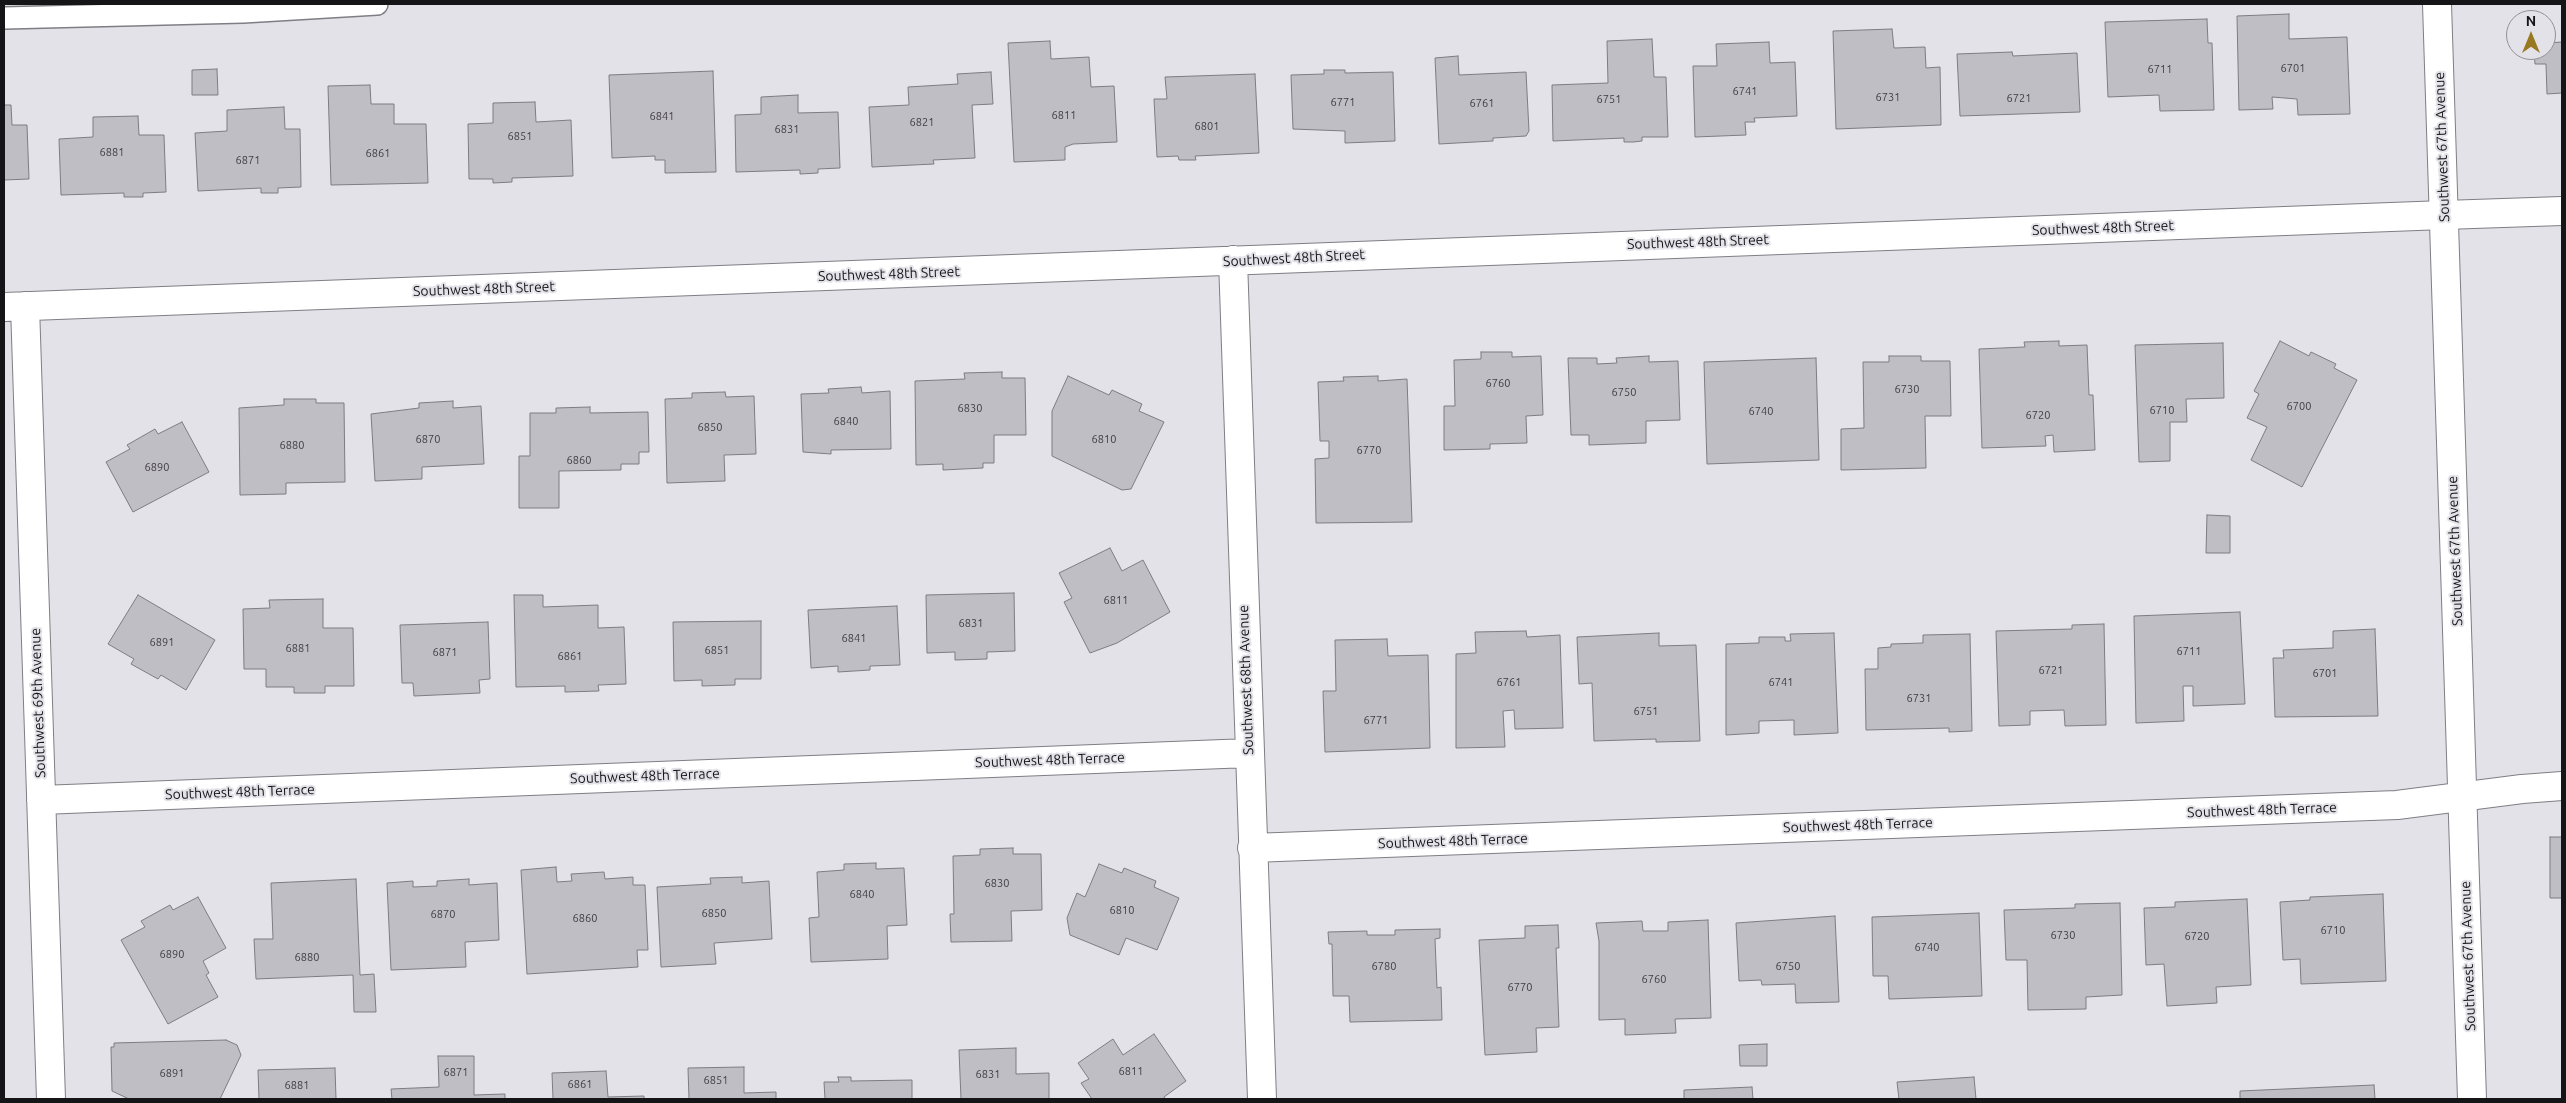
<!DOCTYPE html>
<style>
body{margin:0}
#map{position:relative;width:2566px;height:1103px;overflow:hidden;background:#e3e2e8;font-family:Ubuntu,sans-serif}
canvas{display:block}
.frame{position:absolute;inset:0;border:5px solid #151416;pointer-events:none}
.north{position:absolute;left:2506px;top:10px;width:50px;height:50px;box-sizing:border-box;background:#e3e2e8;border:1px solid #919094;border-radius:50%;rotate:0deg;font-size:14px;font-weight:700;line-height:20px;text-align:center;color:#151416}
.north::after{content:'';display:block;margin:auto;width:18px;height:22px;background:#987821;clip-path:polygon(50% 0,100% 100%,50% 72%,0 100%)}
</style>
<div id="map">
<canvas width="2566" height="1103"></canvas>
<div class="frame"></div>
<div class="north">N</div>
</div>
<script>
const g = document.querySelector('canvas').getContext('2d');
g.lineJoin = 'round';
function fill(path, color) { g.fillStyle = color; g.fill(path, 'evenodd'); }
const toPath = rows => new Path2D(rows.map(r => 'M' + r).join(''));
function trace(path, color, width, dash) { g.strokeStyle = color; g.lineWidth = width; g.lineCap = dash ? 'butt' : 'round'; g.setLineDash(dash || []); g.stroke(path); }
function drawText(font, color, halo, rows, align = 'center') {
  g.font = font + ' Ubuntu,sans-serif'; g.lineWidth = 4; g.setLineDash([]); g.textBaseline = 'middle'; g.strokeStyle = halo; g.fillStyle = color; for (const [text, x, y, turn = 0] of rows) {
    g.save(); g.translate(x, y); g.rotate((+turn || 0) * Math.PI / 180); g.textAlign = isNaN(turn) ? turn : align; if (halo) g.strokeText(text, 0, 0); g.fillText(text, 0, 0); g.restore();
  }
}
const building = toPath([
 [2289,14,2289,39,2347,37,2350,114,2298,115,2297,99,2272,97,2273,109,2239,110,2237,16,2289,14],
 [2207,19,2208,43,2212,43,2214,110,2160,111,2159,95,2108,97,2105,22,2207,19],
 [1892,29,1894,48,1925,47,1926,68,1940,67,1941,125,1836,129,1833,31,1892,29],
 [1652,39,1654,77,1666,77,1668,137,1642,137,1642,141,1633,142,1624,142,1624,138,1553,141,1552,85,1608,83,1607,41,1652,39],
 [1050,41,1051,59,1089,57,1091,87,1114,86,1117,142,1073,144,1065,147,1065,160,1014,162,1008,43,1050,41],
 [1769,42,1770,63,1795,62,1797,116,1754,118,1755,122,1745,122,1746,135,1695,137,1693,66,1717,66,1716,44,1769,42],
 [2562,42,2562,93,2547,94,2546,64,2535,64,2534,50,2546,50,2546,43,2562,42],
 [2012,52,2013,56,2077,53,2080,112,1960,116,1957,54,2012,52],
 [1458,56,1459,75,1526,72,1529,131,1526,136,1493,138,1493,141,1439,144,1435,58,1458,56],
 [217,69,218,95,192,95,192,70,217,69],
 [1324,70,1345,70,1345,73,1393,72,1395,141,1345,143,1345,131,1293,129,1291,75,1324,74,1324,70],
 [713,71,716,172,665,173,665,160,655,160,655,156,612,158,609,75,713,71],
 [991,72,993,104,972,105,975,158,933,160,934,164,872,167,869,107,909,105,908,87,958,84,957,74,991,72],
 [1255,74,1259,153,1195,156,1196,160,1179,160,1178,156,1157,157,1154,99,1167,99,1165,77,1255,74],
 [370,85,371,104,394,104,394,124,426,124,428,183,331,185,328,86,370,85],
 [798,95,798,113,838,112,840,168,818,169,818,173,800,174,800,170,736,172,735,115,761,114,761,97,798,95],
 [535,102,536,122,571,120,573,176,512,178,512,182,493,183,493,179,469,179,468,124,493,123,493,103,535,102],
 [4,105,11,105,12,125,27,125,29,179,4,180,4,105],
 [284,107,285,129,300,129,301,187,278,188,278,193,261,193,261,188,198,191,195,133,227,131,227,110,284,107],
 [138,116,139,135,164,135,166,192,143,193,143,197,124,197,124,193,61,195,59,139,93,137,93,117,138,116],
 [2059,341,2059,346,2087,345,2089,395,2093,395,2095,450,2054,452,2053,435,2045,436,2046,446,1982,448,1979,349,2025,347,2024,342,2059,341],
 [2280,341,2309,356,2311,352,2336,364,2334,368,2357,380,2302,487,2251,460,2267,427,2247,418,2259,394,2254,391,2280,341],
 [2223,343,2224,398,2186,399,2187,422,2170,422,2170,461,2139,462,2135,345,2223,343],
 [1481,352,1512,352,1512,357,1541,356,1543,415,1526,416,1527,443,1490,444,1490,449,1444,450,1444,406,1455,406,1454,360,1481,359,1481,352],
 [1649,356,1649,362,1678,361,1680,420,1646,421,1646,443,1589,445,1589,435,1571,435,1568,358,1597,358,1597,364,1617,363,1616,358,1649,356],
 [1889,356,1921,356,1921,361,1950,361,1951,416,1925,416,1926,468,1841,470,1841,429,1864,428,1863,362,1889,362,1889,356],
 [1816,358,1819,460,1707,464,1704,362,1816,358],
 [1002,372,1002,378,1025,378,1026,435,994,435,994,463,983,463,983,468,943,470,943,464,916,465,915,381,965,379,964,373,1002,372],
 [1068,376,1109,395,1112,390,1142,404,1139,411,1164,422,1131,489,1122,490,1052,456,1052,411,1068,376],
 [1378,376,1378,381,1407,379,1412,522,1316,523,1315,459,1329,458,1329,441,1320,441,1318,382,1344,381,1343,377,1378,376],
 [861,387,862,393,890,391,891,449,831,450,831,454,803,452,801,394,829,393,828,389,861,387],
 [725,392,726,397,754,396,756,454,724,455,725,481,667,483,665,399,692,398,692,393,725,392],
 [284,399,316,399,316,403,344,403,345,482,286,483,286,494,240,495,239,408,284,405,284,399],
 [453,401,453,408,481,406,484,464,422,467,422,479,375,481,371,414,419,408,419,403,453,401],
 [590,407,590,413,648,412,649,452,639,452,639,464,621,464,621,470,559,471,559,508,519,508,519,456,530,456,530,413,556,413,556,408,590,407],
 [182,422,209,472,133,512,106,462,130,449,127,445,155,429,158,434,182,422],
 [2207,515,2230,516,2230,553,2206,553,2207,515],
 [1110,548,1122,571,1143,560,1170,612,1117,643,1090,653,1064,602,1072,598,1059,573,1110,548],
 [1014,593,1015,651,987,652,987,659,955,660,955,652,927,653,926,595,1014,593],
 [138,595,215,640,186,690,161,675,158,679,131,664,134,659,108,644,138,595],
 [514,595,543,595,543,607,598,605,598,628,624,627,626,684,598,685,599,691,565,692,565,686,516,687,514,595],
 [323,599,323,628,353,628,354,686,325,686,325,693,294,693,294,687,266,687,266,669,244,669,243,609,270,608,269,600,323,599],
 [897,606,900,665,870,666,870,670,838,672,838,666,811,668,808,610,897,606],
 [2240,612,2245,704,2193,706,2193,686,2183,686,2184,721,2136,723,2134,616,2240,612],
 [761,621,761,679,735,679,735,685,702,686,702,680,674,681,673,622,761,621],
 [488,622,490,679,479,680,480,693,414,696,413,683,402,683,400,625,488,622],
 [2104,624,2106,725,2065,726,2064,710,2030,711,2030,725,1999,726,1996,631,2072,629,2072,625,2104,624],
 [2375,629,2378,716,2275,717,2273,658,2284,658,2283,650,2333,648,2333,631,2375,629],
 [1526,631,1527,637,1560,635,1563,728,1515,729,1514,710,1503,711,1505,747,1456,748,1456,654,1476,653,1475,632,1526,631],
 [1659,633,1659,646,1696,645,1700,741,1656,742,1656,739,1594,741,1592,683,1579,684,1577,637,1659,633],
 [1834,633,1838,733,1794,735,1794,720,1759,721,1759,733,1726,735,1726,644,1759,643,1759,637,1785,637,1785,641,1791,641,1790,634,1834,633],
 [1970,634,1972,731,1949,732,1949,728,1866,730,1865,669,1878,669,1878,648,1891,647,1891,644,1923,643,1923,635,1970,634],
 [1387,639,1388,656,1428,655,1430,748,1325,752,1323,691,1336,691,1335,640,1387,639],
 [2550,837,2562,837,2562,898,2550,898,2550,837],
 [1013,848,1013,854,1041,854,1042,910,1011,911,1012,941,951,942,950,914,954,914,953,856,980,855,980,849,1013,848],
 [876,863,876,869,904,868,907,925,887,926,888,959,811,962,809,918,819,917,817,872,844,870,844,864,876,863],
 [1099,864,1122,873,1124,868,1156,881,1154,887,1179,898,1157,950,1126,938,1119,955,1070,935,1067,918,1077,893,1085,897,1099,864],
 [556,867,557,882,572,881,571,874,604,872,605,879,633,877,633,885,645,885,648,950,637,950,638,967,527,974,521,870,556,867],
 [742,877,742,883,769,881,772,939,714,943,716,964,661,967,657,887,711,884,710,878,742,877],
 [356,879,360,975,374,974,376,1012,354,1012,353,975,256,979,254,939,273,939,271,883,356,879],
 [469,879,469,885,497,883,499,940,465,942,466,967,391,970,387,883,413,881,413,887,437,886,437,881,469,879],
 [2383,894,2386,981,2301,984,2300,959,2283,960,2280,902,2310,900,2310,897,2383,894],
 [198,897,226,948,203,961,209,973,206,975,218,997,168,1024,121,940,145,927,141,921,170,905,173,910,198,897],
 [2247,899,2251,985,2216,987,2217,1003,2167,1006,2164,964,2146,965,2144,908,2175,907,2175,902,2247,899],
 [2120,903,2122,995,2086,997,2086,1009,2028,1010,2027,960,2006,960,2004,910,2075,908,2075,904,2120,903],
 [1979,913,1982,996,1889,999,1888,976,1873,976,1872,917,1979,913],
 [1835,916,1839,1002,1796,1003,1795,984,1762,985,1761,980,1739,981,1736,923,1835,916],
 [1708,920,1711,1018,1675,1019,1676,1033,1625,1035,1625,1019,1599,1020,1599,941,1596,923,1642,921,1643,931,1668,931,1668,922,1708,920],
 [1558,925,1559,948,1556,948,1559,1027,1536,1028,1537,1052,1485,1055,1479,940,1525,938,1525,926,1558,925],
 [1440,929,1440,938,1435,939,1437,988,1441,987,1442,1020,1350,1022,1349,996,1333,996,1332,944,1329,944,1328,932,1367,931,1367,935,1395,935,1395,930,1440,929],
 [1154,1034,1186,1081,1164,1097,1165,1099,1092,1099,1081,1083,1089,1079,1078,1063,1113,1039,1123,1055,1154,1034],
 [226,1040,237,1045,241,1055,220,1099,129,1099,112,1091,111,1047,114,1047,114,1043,226,1040],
 [1767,1044,1767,1066,1740,1066,1739,1045,1767,1044],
 [1016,1048,1016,1074,1049,1073,1049,1099,961,1099,959,1050,1016,1048],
 [438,1056,474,1056,474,1095,505,1094,505,1099,392,1099,391,1089,439,1087,438,1056],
 [744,1067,744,1093,776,1092,776,1099,689,1099,688,1068,744,1067],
 [335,1068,336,1099,259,1099,258,1070,335,1068],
 [606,1071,608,1097,644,1096,644,1099,553,1099,552,1073,606,1071],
 [838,1077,851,1077,851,1081,912,1080,912,1099,825,1099,824,1082,839,1082,838,1077],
 [1974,1077,1976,1099,1899,1099,1897,1082,1974,1077],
 [2374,1085,2375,1099,2240,1099,2240,1091,2374,1085],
 [1752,1087,1753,1099,1684,1099,1684,1090,1752,1087]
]);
const service = toPath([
 [4,18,243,12,377,4]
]);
const minor = toPath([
 [1233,260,1262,1099],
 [25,306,51,1099],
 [4,307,2444,215],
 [41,800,1249,753],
 [1252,848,2397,805,2522,789,2562,786]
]);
const tertiary = toPath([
 [2444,215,2562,211]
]);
const secondary = toPath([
 [2437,4,2472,1099]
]);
const numberNames = [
 ["6701",2293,68],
 ["6711",2160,69],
 ["6741",1745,91],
 ["6731",1888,97],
 ["6721",2019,98],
 ["6751",1609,99],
 ["6771",1343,102],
 ["6761",1482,103],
 ["6811",1064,115],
 ["6841",662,116],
 ["6821",922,122],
 ["6801",1207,126],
 ["6831",787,129],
 ["6851",520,136],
 ["6881",112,152],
 ["6861",378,153],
 ["6871",248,160],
 ["6760",1498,383],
 ["6730",1907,389],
 ["6750",1624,392],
 ["6700",2299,406],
 ["6830",970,408],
 ["6710",2162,410],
 ["6740",1761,411],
 ["6720",2038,415],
 ["6840",846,421],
 ["6850",710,427],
 ["6870",428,439],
 ["6810",1104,439],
 ["6880",292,445],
 ["6770",1369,450],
 ["6860",579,460],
 ["6890",157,467],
 ["6811",1116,600],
 ["6831",971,623],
 ["6841",854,638],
 ["6891",162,642],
 ["6881",298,648],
 ["6851",717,650],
 ["6711",2189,651],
 ["6871",445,652],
 ["6861",570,656],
 ["6721",2051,670],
 ["6701",2325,673],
 ["6761",1509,682],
 ["6741",1781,682],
 ["6731",1919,698],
 ["6751",1646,711],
 ["6771",1376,720],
 ["6830",997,883],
 ["6840",862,894],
 ["6810",1122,910],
 ["6850",714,913],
 ["6870",443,914],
 ["6860",585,918],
 ["6710",2333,930],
 ["6730",2063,935],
 ["6720",2197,936],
 ["6740",1927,947],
 ["6890",172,954],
 ["6880",307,957],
 ["6780",1384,966],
 ["6750",1788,966],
 ["6760",1654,979],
 ["6770",1520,987],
 ["6811",1131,1071],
 ["6871",456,1072],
 ["6891",172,1073],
 ["6831",988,1074],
 ["6851",716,1080],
 ["6861",580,1084],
 ["6881",297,1085]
];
const streetNames = [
 ["Southwest 67th Avenue",2442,147,-92],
 ["Southwest 48th Street",2103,228,-2],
 ["Southwest 48th Street",1698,242,-2],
 ["Southwest 48th Street",1294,258,-3],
 ["Southwest 48th Street",889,274,-2],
 ["Southwest 48th Street",484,289,-2],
 ["Southwest 67th Avenue",2455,551,-92],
 ["Southwest 68th Avenue",1246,680,-92],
 ["Southwest 69th Avenue",38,703,-92],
 ["Southwest 48th Terrace",1050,760,-2],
 ["Southwest 48th Terrace",645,776,-2],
 ["Southwest 48th Terrace",240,792,-2],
 ["Southwest 48th Terrace",2262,810,-2],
 ["Southwest 48th Terrace",1858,825,-2],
 ["Southwest 48th Terrace",1453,841,-2],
 ["Southwest 67th Avenue",2468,956,-92]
];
fill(building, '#bfbec4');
trace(building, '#7d7c82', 1);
trace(service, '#7f7e84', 24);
trace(minor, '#7f7e84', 30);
trace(tertiary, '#7f7e84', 30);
trace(secondary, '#7f7e84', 30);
trace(service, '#fff', 21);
trace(minor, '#fff', 28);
trace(tertiary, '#fff', 28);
trace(secondary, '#fff', 28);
drawText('11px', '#403e42', null, numberNames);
drawText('14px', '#151416', '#e3e2e8', streetNames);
</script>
